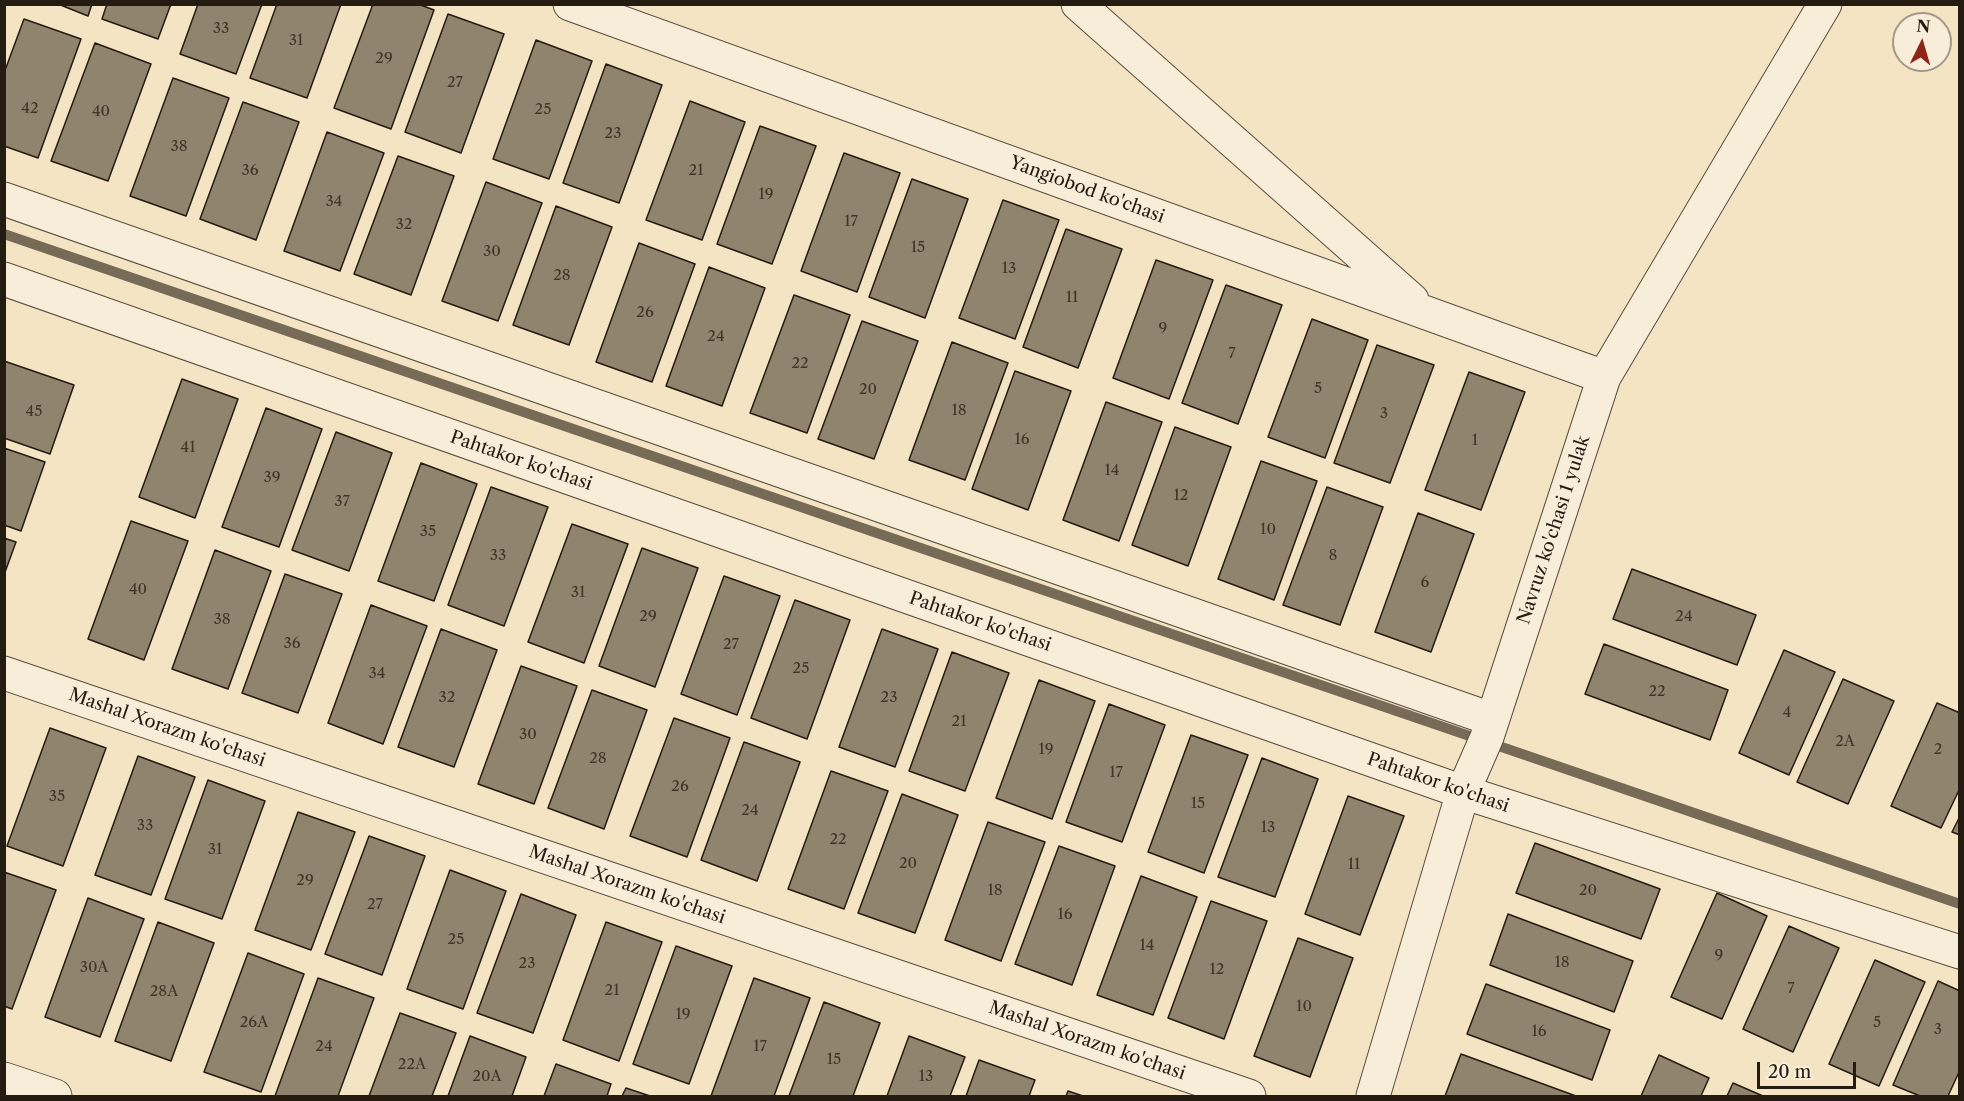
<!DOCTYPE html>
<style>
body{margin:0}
#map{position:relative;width:1964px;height:1101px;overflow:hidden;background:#f5e4c4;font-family:"Libre Caslon Text",serif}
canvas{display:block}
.frame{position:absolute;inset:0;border:6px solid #251c11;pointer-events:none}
.north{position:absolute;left:1892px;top:12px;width:60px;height:60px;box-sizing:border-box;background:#f8edd9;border:2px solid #a49989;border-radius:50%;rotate:5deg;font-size:16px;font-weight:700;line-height:24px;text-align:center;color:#251c11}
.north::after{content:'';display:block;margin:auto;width:21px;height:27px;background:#8f2418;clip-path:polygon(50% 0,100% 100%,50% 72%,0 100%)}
.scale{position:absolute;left:1757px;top:1062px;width:99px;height:27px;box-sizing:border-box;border:3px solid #251c11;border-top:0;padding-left:8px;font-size:18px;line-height:21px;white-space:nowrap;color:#251c11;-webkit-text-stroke:4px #f8edd9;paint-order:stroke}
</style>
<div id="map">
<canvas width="1964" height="1101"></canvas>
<div class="frame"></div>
<div class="north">N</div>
<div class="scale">20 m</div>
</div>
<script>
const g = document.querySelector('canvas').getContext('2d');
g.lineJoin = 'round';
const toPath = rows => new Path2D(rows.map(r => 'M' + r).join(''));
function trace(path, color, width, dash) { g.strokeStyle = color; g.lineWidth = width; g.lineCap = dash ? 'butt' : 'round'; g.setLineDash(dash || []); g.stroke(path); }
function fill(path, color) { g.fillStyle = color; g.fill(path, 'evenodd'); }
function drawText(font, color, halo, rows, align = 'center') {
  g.font = font + ' "Libre Caslon Text",serif'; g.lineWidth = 4.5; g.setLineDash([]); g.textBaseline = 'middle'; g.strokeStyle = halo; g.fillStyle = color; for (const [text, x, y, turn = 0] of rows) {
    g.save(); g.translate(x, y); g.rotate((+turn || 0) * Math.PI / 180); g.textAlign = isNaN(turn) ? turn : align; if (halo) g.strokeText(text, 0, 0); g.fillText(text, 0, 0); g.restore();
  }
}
const stream = toPath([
 [4,234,1960,904]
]);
const building = toPath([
 [58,4,92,4,88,16,58,4],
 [107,4,171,4,158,39,102,19,107,4],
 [198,4,262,4,236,74,180,54,198,4],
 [277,4,341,4,307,98,250,78,277,4],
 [373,4,418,4,434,10,391,129,334,108,373,4],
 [448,14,504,34,461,153,405,132,448,14],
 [24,19,81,39,38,158,4,146,4,73,24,19],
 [536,40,592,61,549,179,493,159,536,40],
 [95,43,151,64,108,181,51,161,95,43],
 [606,64,662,85,619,203,563,183,606,64],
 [173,78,229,98,186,216,130,196,173,78],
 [690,101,745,122,702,240,646,220,690,101],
 [243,102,299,122,256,240,200,219,243,102],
 [760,126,816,146,772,264,717,244,760,126],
 [327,132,384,153,340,271,284,251,327,132],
 [844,153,900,173,857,292,801,271,844,153],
 [398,156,454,176,411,295,354,274,398,156],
 [912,179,968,199,925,318,869,297,912,179],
 [486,182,542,203,498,321,442,301,486,182],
 [1003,200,1059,220,1015,339,959,318,1003,200],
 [556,206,612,227,569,345,513,325,556,206],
 [1066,229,1122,249,1078,368,1023,347,1066,229],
 [639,243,695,264,652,382,596,362,639,243],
 [1156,260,1213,280,1169,399,1113,378,1156,260],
 [709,267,765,288,722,406,666,386,709,267],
 [1226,285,1282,305,1238,424,1182,403,1226,285],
 [794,295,850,315,807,433,750,413,794,295],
 [1312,319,1368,340,1325,458,1268,437,1312,319],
 [862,321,918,341,874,459,818,439,862,321],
 [952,342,1008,363,965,480,909,460,952,342],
 [1377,345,1434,365,1390,483,1334,463,1377,345],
 [4,361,74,385,50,454,4,438,4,361],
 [1015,371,1071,391,1028,510,972,489,1015,371],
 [1469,372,1525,392,1481,510,1425,490,1469,372],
 [182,379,238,399,195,518,139,497,182,379],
 [1106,402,1162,422,1119,541,1063,520,1106,402],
 [266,408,322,429,279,547,222,527,266,408],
 [1175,427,1231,447,1188,566,1132,545,1175,427],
 [336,432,392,453,349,571,292,550,336,432],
 [4,448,45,462,21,531,4,525,4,448],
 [1261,461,1317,481,1274,600,1218,579,1261,461],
 [421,463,477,484,434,601,378,581,421,463],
 [491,487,548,507,504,626,448,605,491,487],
 [1327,487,1383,507,1340,625,1283,605,1327,487],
 [1418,513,1474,534,1431,652,1375,632,1418,513],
 [131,521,188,541,144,660,88,639,131,521],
 [572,524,628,544,584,663,528,642,572,524],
 [4,538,16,542,4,575,4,538],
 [642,548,698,568,655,687,599,666,642,548],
 [215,550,271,571,228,689,172,669,215,550],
 [1632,569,1756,615,1737,665,1613,619,1632,569],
 [285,574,342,594,298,713,242,693,285,574],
 [724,576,780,596,737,715,681,694,724,576],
 [795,600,850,620,807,739,751,718,795,600],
 [371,605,427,626,383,744,328,723,371,605],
 [441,629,497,650,454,767,398,747,441,629],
 [882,629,938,649,895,767,839,747,882,629],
 [1604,644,1728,690,1710,740,1585,694,1604,644],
 [1784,650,1835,672,1789,775,1739,753,1784,650],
 [952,652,1009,673,965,791,909,771,952,652],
 [521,666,577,686,534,804,478,784,521,666],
 [1843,679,1894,701,1848,804,1797,782,1843,679],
 [1039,680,1095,701,1052,819,996,798,1039,680],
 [592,690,647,710,604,829,548,808,592,690],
 [1937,703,1960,713,1960,788,1941,828,1891,806,1937,703],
 [1109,704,1165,725,1122,842,1066,822,1109,704],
 [674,718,730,738,687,857,630,836,674,718],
 [50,728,106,748,63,866,7,846,50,728],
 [1191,735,1248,755,1204,873,1148,852,1191,735],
 [744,742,800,762,757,881,701,860,744,742],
 [138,756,195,777,151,895,95,875,138,756],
 [1262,758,1318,779,1275,897,1218,877,1262,758],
 [831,771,888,791,844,909,788,889,831,771],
 [208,780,265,801,222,919,165,899,208,780],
 [902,794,958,815,915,933,858,913,902,794],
 [1348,796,1404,816,1360,935,1305,914,1348,796],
 [298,812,355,832,311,950,255,930,298,812],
 [1960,816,1960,835,1952,832,1960,816],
 [988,822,1045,842,1001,961,945,940,988,822],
 [369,836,425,856,382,975,325,954,369,836],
 [1535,843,1660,889,1641,939,1516,893,1535,843],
 [1059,846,1115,866,1072,985,1015,964,1059,846],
 [450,870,506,891,463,1009,407,989,450,870],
 [4,872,56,890,12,1009,4,1006,4,872],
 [1141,876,1197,897,1153,1015,1097,995,1141,876],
 [1717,893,1767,916,1722,1019,1671,997,1717,893],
 [521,894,576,915,533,1033,477,1013,521,894],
 [88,898,144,919,100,1037,45,1017,88,898],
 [1211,901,1267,921,1224,1039,1168,1018,1211,901],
 [1508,914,1633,961,1614,1012,1490,965,1508,914],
 [158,922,214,943,171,1061,115,1041,158,922],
 [606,922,662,942,619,1061,563,1040,606,922],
 [1789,926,1839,948,1793,1052,1743,1029,1789,926],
 [1298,938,1353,958,1310,1077,1254,1056,1298,938],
 [676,946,732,966,689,1084,633,1064,676,946],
 [248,953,304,974,261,1092,204,1072,248,953],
 [1875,960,1925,982,1879,1086,1829,1064,1875,960],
 [318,978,374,998,338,1096,275,1096,318,978],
 [754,978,810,998,774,1096,711,1096,754,978],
 [1938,981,1960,991,1960,1070,1948,1096,1920,1096,1893,1085,1938,981],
 [1486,984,1610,1030,1592,1080,1467,1034,1486,984],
 [824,1002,880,1023,853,1096,789,1096,824,1002],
 [400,1013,456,1033,432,1096,369,1096,400,1013],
 [470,1036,526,1057,512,1096,448,1096,470,1036],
 [909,1036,965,1057,950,1096,887,1096,909,1036],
 [1461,1054,1576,1096,1445,1096,1461,1054],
 [1659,1055,1709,1078,1701,1096,1641,1096,1659,1055],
 [979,1060,1035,1080,1029,1096,966,1096,979,1060],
 [556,1064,611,1084,607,1096,544,1096,556,1064],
 [1733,1083,1763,1096,1727,1096,1733,1083],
 [626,1088,650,1096,622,1096,626,1088],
 [1068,1091,1083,1096,1066,1096,1068,1091]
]);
const minor = toPath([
 [570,4,1604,377],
 [1078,4,1412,300],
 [4,199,1491,719],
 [4,279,1463,792,1960,952],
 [4,673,1249,1096],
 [4,1079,55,1096],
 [1373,1096,1463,792,1487,737,1604,377,1825,4]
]);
const numberNames = [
 ["33",221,29],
 ["31",296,41],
 ["29",384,59],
 ["27",455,83],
 ["42",30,109],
 ["25",543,110],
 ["40",101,112],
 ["23",613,134],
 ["38",179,147],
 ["36",250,171],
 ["21",696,171],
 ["19",766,195],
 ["34",334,202],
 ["17",851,222],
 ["32",404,225],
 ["15",918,248],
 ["30",492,252],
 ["13",1009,269],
 ["28",562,276],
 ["11",1072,298],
 ["26",645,313],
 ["9",1163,329],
 ["24",716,337],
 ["7",1232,354],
 ["22",800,364],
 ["5",1318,389],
 ["20",868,390],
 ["18",959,411],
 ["45",34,412],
 ["3",1384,414],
 ["16",1022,440],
 ["1",1475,441],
 ["41",188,448],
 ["14",1112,471],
 ["39",272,478],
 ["12",1181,496],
 ["37",342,502],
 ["10",1268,530],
 ["35",428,532],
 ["33",498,556],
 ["8",1333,556],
 ["6",1425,583],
 ["40",138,590],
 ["31",578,593],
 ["29",648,617],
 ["24",1684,617],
 ["38",222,620],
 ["36",292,644],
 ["27",731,645],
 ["25",801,669],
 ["34",377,674],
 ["22",1657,692],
 ["32",447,698],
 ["23",889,698],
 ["4",1787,713],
 ["21",959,722],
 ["30",528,735],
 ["2A",1845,742],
 ["19",1046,750],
 ["2",1938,750],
 ["28",598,759],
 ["17",1116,773],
 ["26",680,787],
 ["35",57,797],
 ["15",1198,804],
 ["24",750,811],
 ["33",145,826],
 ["13",1268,828],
 ["22",838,840],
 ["31",215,850],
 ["20",908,864],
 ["11",1354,865],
 ["29",305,881],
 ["18",995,891],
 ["20",1588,891],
 ["27",375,905],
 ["16",1065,915],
 ["25",456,940],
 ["14",1147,946],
 ["9",1719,956],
 ["18",1562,963],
 ["23",527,964],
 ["30A",94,968],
 ["12",1217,970],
 ["7",1791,989],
 ["21",612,991],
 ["28A",164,992],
 ["10",1304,1007],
 ["19",683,1015],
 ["26A",254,1023],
 ["5",1877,1023],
 ["3",1938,1030],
 ["16",1539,1032],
 ["24",324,1047],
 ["17",760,1047],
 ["15",834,1060],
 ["22A",412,1065],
 ["20A",487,1077],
 ["13",926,1077]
];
const streetNames = [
 ["Yangiobod ko'chasi",1087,190,20],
 ["Pahtakor ko'chasi",521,461,19],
 ["Navruz ko'chasi 1 yulak",1554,530,-72],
 ["Pahtakor ko'chasi",980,622,19],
 ["Mashal Xorazm ko'chasi",167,728,19],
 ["Pahtakor ko'chasi",1438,783,19],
 ["Mashal Xorazm ko'chasi",627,885,19],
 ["Mashal Xorazm ko'chasi",1087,1041,19]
];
trace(stream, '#776b58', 10);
fill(building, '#91846e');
trace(building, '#251c11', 1.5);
trace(minor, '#594e3e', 35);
trace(minor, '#f8edd9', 33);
drawText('15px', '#403628', null, numberNames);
drawText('18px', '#251c11', '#f8edd9', streetNames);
</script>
